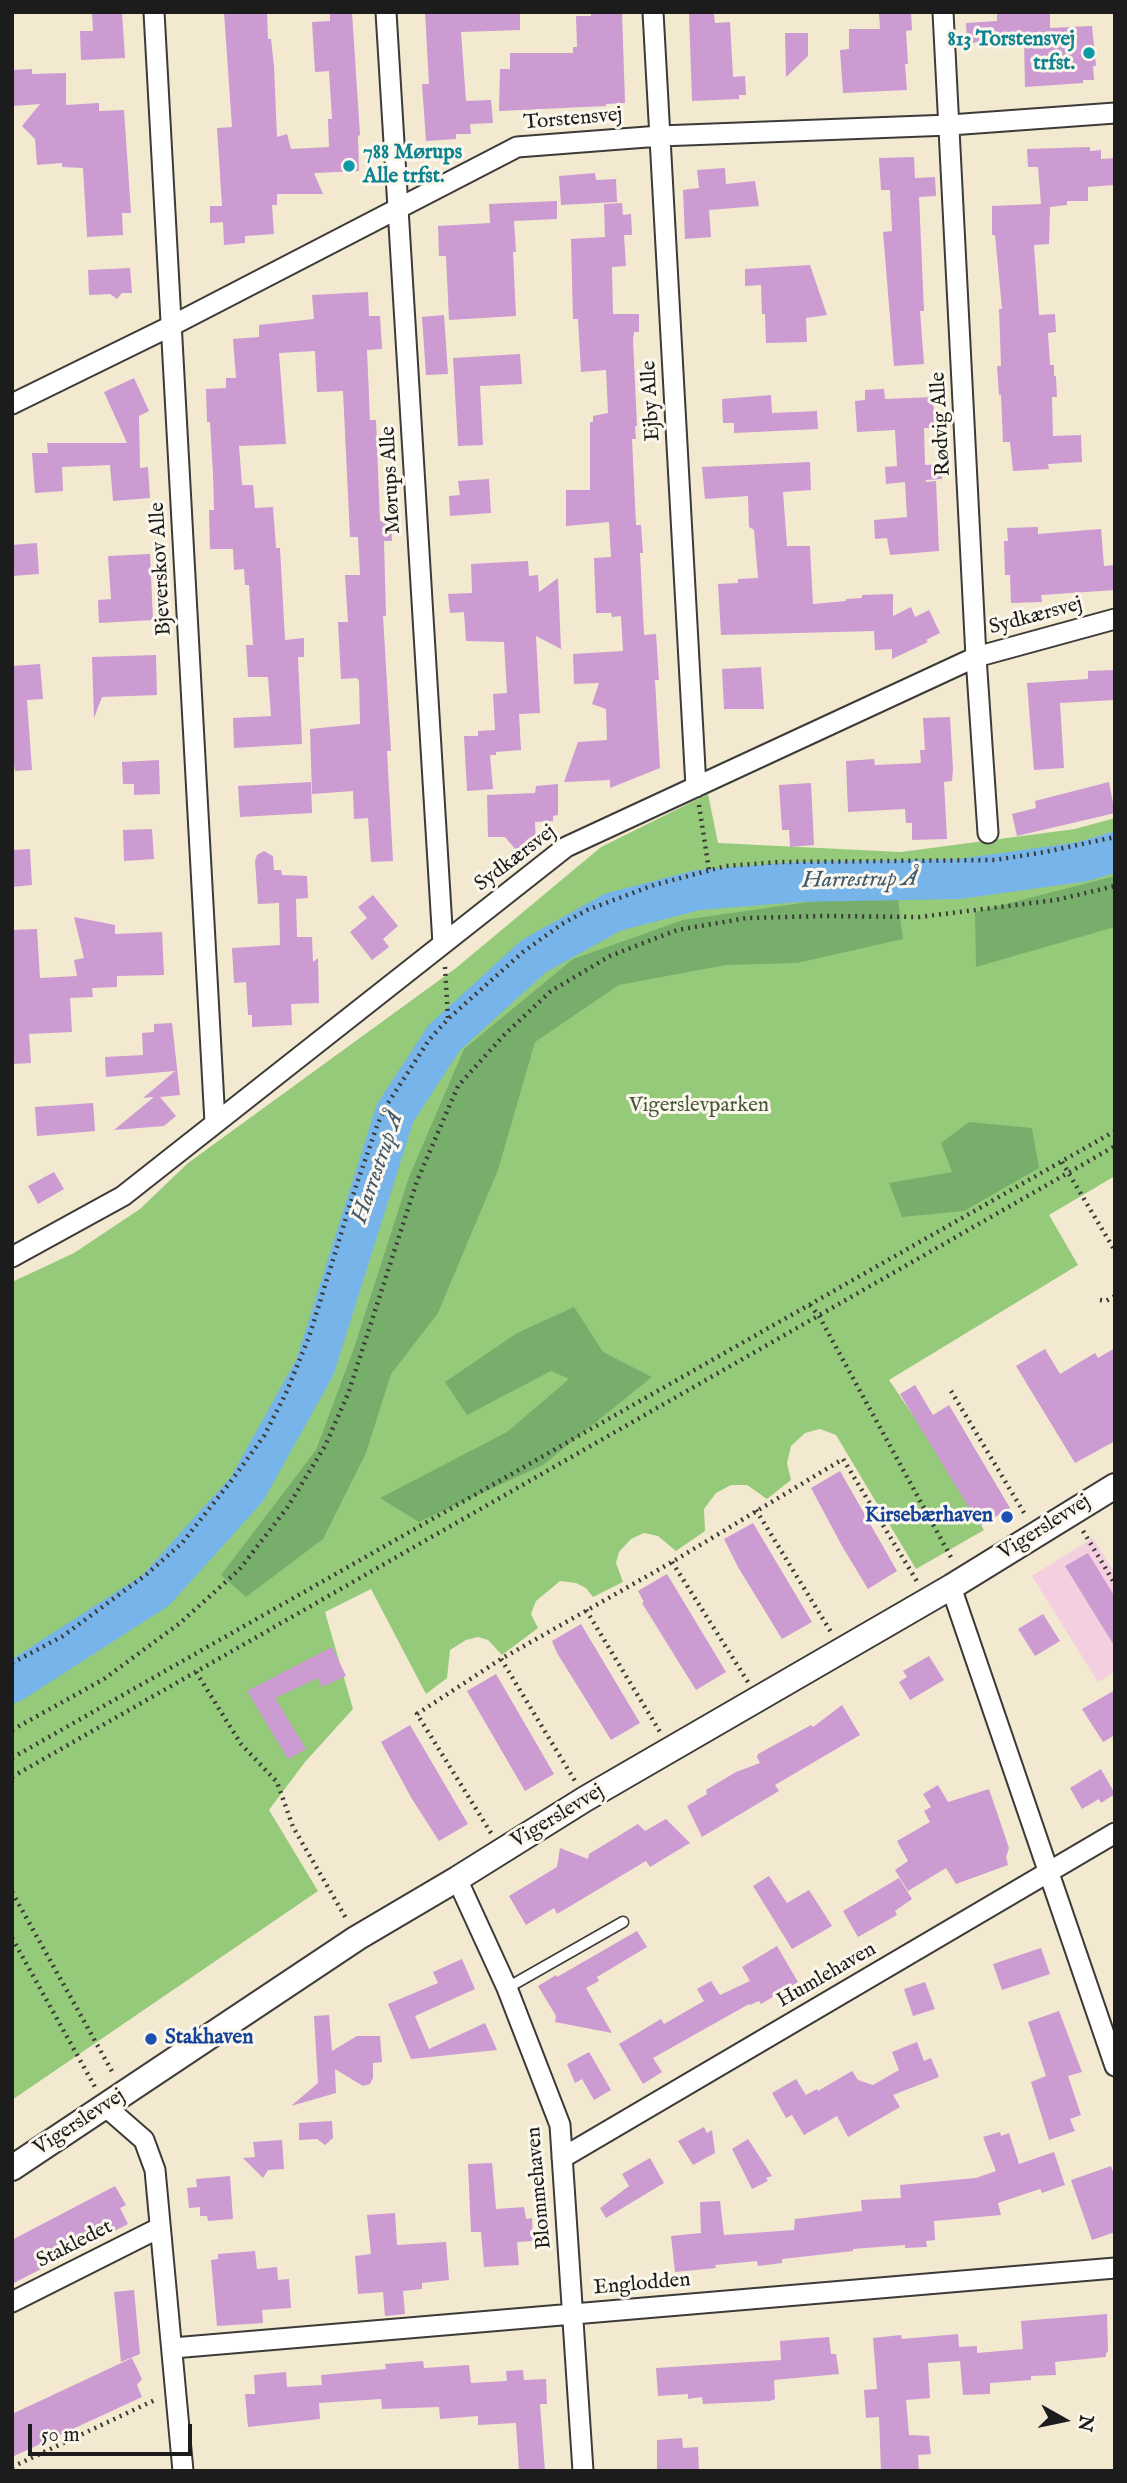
<!DOCTYPE html>
<meta charset="utf-8">
<style>
body{margin:0}
#map{position:relative;width:1127px;height:2483px;overflow:hidden;background:#f3e9d1;font-family:"IM FELL English",serif}
canvas{display:block}
.frame{position:absolute;inset:0;border:14px solid #1c1c1c;pointer-events:none}
.north{position:absolute;left:1029px;top:2385px;width:70px;height:70px;-webkit-text-stroke:5px #fbf7ec;paint-order:stroke;rotate:99deg;font-size:19px;font-weight:700;line-height:28px;text-align:center;color:#1c1c1c}
.north::after{content:'';display:block;margin:auto;width:24px;height:32px;background:#1c1c1c;clip-path:polygon(50% 0,100% 100%,50% 72%,0 100%)}
.scale{position:absolute;left:28px;top:2424px;width:164px;height:32px;box-sizing:border-box;border:4px solid #1c1c1c;border-top:0;padding-left:9px;font-size:21px;line-height:24px;white-space:nowrap;color:#1c1c1c;-webkit-text-stroke:5px #fbf7ec;paint-order:stroke}
</style>
<div id="map">
<canvas width="1127" height="2483"></canvas>
<div class="frame"></div>
<div class="north">N</div>
<div class="scale">50 m</div>
</div>
<script>
const g = document.querySelector('canvas').getContext('2d');
g.lineJoin = 'round';
function fill(path, color) { g.fillStyle = color; g.fill(path, 'evenodd'); }
const toPath = rows => new Path2D(rows.map(r => 'M' + r).join(''));
function trace(path, color, width, dash) { g.strokeStyle = color; g.lineWidth = width; g.lineCap = dash ? 'butt' : 'round'; g.setLineDash(dash || []); g.stroke(path); }
function drawText(font, color, halo, rows, align = 'center') {
  g.font = font + ' "IM FELL English",serif'; g.lineWidth = 6; g.setLineDash([]); g.textBaseline = 'middle'; g.strokeStyle = halo; g.fillStyle = color; for (const [text, x, y, turn = 0] of rows) {
    g.save(); g.translate(x, y); g.rotate((+turn || 0) * Math.PI / 180); g.textAlign = isNaN(turn) ? turn : align; if (halo) g.strokeText(text, 0, 0); g.fillText(text, 0, 0); g.restore();
  }
}
const built = toPath([
 [1093,1538,1115,1573,1115,1672,1098,1682,1032,1576]
]);
const green = toPath([
 [708,794,718,843,901,852,1075,829,1115,818,1115,1176,1049,1215,1078,1265,889,1380,919,1424,984,1530,916,1569,836,1435,820,1429,805,1433,791,1446,787,1463,791,1480,767,1499,747,1485,731,1485,716,1493,704,1509,705,1531,676,1551,658,1536,644,1533,631,1539,619,1552,616,1563,623,1582,593,1597,586,1588,576,1583,560,1581,536,1601,531,1614,538,1628,502,1655,488,1640,478,1637,466,1640,450,1650,447,1678,426,1694,371,1589,325,1612,353,1709,305,1762,269,1810,318,1891,12,2100,12,1282,74,1253,140,1209,188,1163,456,968,601,847]
]);
const forest = toPath([
 [1115,876,1115,927,976,967,975,912],
 [836,898,898,900,903,939,797,963,726,965,619,985,535,1042,498,1170,438,1313,391,1374,366,1453,323,1539,246,1597,221,1575,316,1450,354,1348,409,1177,464,1049,573,959,683,920],
 [969,1122,1032,1128,1039,1168,964,1211,902,1217,889,1183,952,1172,941,1143],
 [574,1307,603,1352,652,1377,543,1465,419,1522,380,1498,507,1432,569,1379,551,1371,467,1415,445,1382,517,1333]
]);
const river = toPath([
 [12,1683,156,1590,247,1489,315,1367,395,1113,444,1038,534,956,613,912,698,890,797,882,959,879,1081,862,1115,852]
]);
const building = toPath([
 [92,12,122,12,125,58,81,60,80,31,93,31],
 [224,12,267,12,268,39,271,39,274,66,277,137,287,134,291,149,329,147,328,119,332,119,329,71,315,72,312,22,330,21,330,12,352,12,360,135,358,136,359,171,314,173,323,194,277,194,277,205,272,205,274,234,245,236,245,243,224,245,223,222,210,223,210,206,222,206,217,128,232,127],
 [425,12,520,12,520,30,461,32,466,101,491,100,493,123,470,124,471,134,456,134,456,139,426,141,422,84,429,84],
 [622,12,625,103,606,104,606,106,499,111,500,69,510,69,510,53,573,53,573,47,577,47,576,16,591,16,591,13],
 [689,12,714,14,715,23,730,22,733,77,745,76,746,95,739,95,739,99,692,101],
 [911,12,912,30,906,31,908,64,905,64,907,90,843,93,840,50,849,49,849,29,880,29,879,13],
 [997,12,1050,12,1050,28,1092,26,1096,66,1093,66,1094,80,1083,80,1083,83,1025,87,1024,37,1006,37,1006,41,967,43,966,23,997,21],
 [785,33,808,33,808,56,786,77],
 [32,69,32,74,66,73,66,105,99,103,99,111,124,110,131,213,122,213,123,235,87,237,83,168,62,167,62,163,37,165,35,139,22,126,40,104,12,106,12,70],
 [1090,147,1090,151,1101,150,1101,159,1115,158,1115,185,1088,187,1088,201,1067,201,1067,205,1050,207,1049,244,1034,245,1039,315,1055,314,1056,332,1048,333,1050,365,1054,365,1054,376,1056,376,1057,397,1052,397,1053,436,1081,435,1082,462,1048,464,1049,469,1013,471,1010,442,1003,442,1001,395,999,395,997,366,1001,366,999,309,1002,309,995,235,992,235,992,206,1041,204,1038,167,1028,167,1027,149],
 [914,157,915,178,935,177,936,196,919,197,924,311,920,311,924,364,894,366,883,232,892,231,890,190,881,190,879,158],
 [725,168,726,184,755,181,759,206,709,210,711,237,685,239,683,190,699,188,697,170],
 [595,173,596,180,616,179,617,202,561,205,559,176],
 [557,201,557,219,514,221,516,252,513,252,516,316,449,320,446,256,439,256,438,226,490,223,489,204],
 [622,203,623,215,631,214,632,235,624,235,626,266,612,267,613,314,639,314,639,332,634,332,633,340,637,426,635,426,636,439,632,439,636,525,641,525,643,553,640,553,644,635,656,634,659,680,655,680,660,768,610,788,610,780,564,782,578,742,607,740,606,709,592,704,599,683,574,684,573,654,623,651,621,616,612,617,611,613,596,613,594,558,611,557,609,522,566,526,566,490,590,490,590,422,593,422,593,416,608,413,606,370,581,372,578,319,573,319,571,239,605,237,604,204],
 [810,265,827,315,806,318,807,342,766,343,765,314,762,314,761,285,745,286,745,269],
 [130,268,132,293,122,293,117,299,110,294,89,295,88,270],
 [368,292,369,316,380,316,382,349,367,350,370,420,376,420,380,521,391,521,392,541,384,541,386,616,383,616,391,751,387,751,393,861,371,862,368,818,354,819,353,791,312,794,310,729,360,724,359,681,357,678,341,679,338,622,348,622,345,575,360,575,358,537,350,537,343,391,317,392,315,351,279,353,286,444,239,446,242,485,253,485,255,508,273,507,276,548,280,548,285,640,304,638,304,657,298,657,302,744,234,748,233,718,271,716,268,677,248,677,246,645,253,645,249,585,245,585,244,569,234,570,233,549,210,549,209,510,214,510,213,474,210,422,207,422,206,389,226,388,226,378,236,378,233,339,259,337,259,325,314,319,312,295],
 [444,315,448,374,426,375,422,317],
 [520,354,522,384,480,386,483,445,458,446,453,358],
 [134,378,149,411,139,416,140,468,148,467,150,498,113,501,110,465,62,467,63,491,35,493,32,453,48,453,47,443,127,443,104,392],
 [884,389,885,399,933,397,935,428,924,428,925,465,941,464,942,479,926,480,926,482,936,481,939,551,890,555,887,538,875,539,874,520,907,517,905,482,886,484,885,467,897,466,895,430,857,432,855,401,865,400,865,390],
 [771,395,772,413,817,411,818,429,734,433,734,423,723,423,722,399],
 [810,462,811,490,783,492,787,546,810,546,813,604,846,601,846,599,862,598,862,595,893,594,893,616,911,607,915,617,929,610,940,633,926,640,928,642,892,659,892,649,875,650,874,631,721,635,718,584,738,583,738,579,758,578,754,530,749,527,748,496,705,499,702,467],
 [489,479,491,513,450,516,449,496,460,495,458,481],
 [1038,527,1038,534,1101,529,1104,566,1115,565,1115,590,1041,595,1042,602,1011,603,1010,575,1005,575,1004,541,1008,541,1007,528],
 [37,543,39,574,12,576,12,545],
 [150,554,153,620,99,623,98,600,111,599,108,556],
 [528,561,529,576,538,575,539,592,558,578,561,649,536,636,540,713,519,714,521,750,496,752,496,755,490,755,493,789,467,791,464,736,478,736,478,731,495,730,493,694,507,693,504,642,466,641,464,612,450,613,448,594,472,593,471,564],
 [156,655,157,695,102,697,94,718,92,657],
 [40,664,43,699,27,700,32,770,15,771,12,753,12,666],
 [761,667,764,709,724,709,722,669],
 [1115,670,1115,700,1060,703,1064,768,1034,770,1027,683,1088,679,1088,671],
 [950,717,953,769,952,781,944,782,947,839,912,840,912,823,906,823,905,809,848,812,846,761,874,759,875,765,921,763,920,750,925,750,923,718],
 [159,760,160,794,134,795,134,784,123,784,122,762],
 [311,782,312,813,240,817,238,786],
 [1109,782,1115,813,1017,836,1012,814,1036,808,1035,801],
 [811,783,814,845,790,847,789,830,782,830,779,785],
 [558,784,558,815,553,816,553,821,535,822,536,846,522,857,505,837,488,837,487,795,535,793,536,786],
 [152,829,154,859,124,861,123,830],
 [30,849,32,885,12,887,12,850],
 [264,851,273,856,274,870,281,870,282,875,307,876,308,898,296,899,297,937,312,937,313,962,318,958,319,1003,291,1004,292,1025,252,1027,252,1015,248,1015,246,982,234,983,232,948,280,945,279,903,258,904,255,861,257,855],
 [373,895,398,926,383,939,389,947,372,960,350,932,367,918,358,907],
 [74,917,115,925,115,934,162,932,164,975,117,976,117,987,92,988,93,997,70,998,72,1032,29,1034,31,1063,12,1064,12,930,37,929,40,978,77,976,74,960,84,958],
 [172,1023,180,1095,160,1097,176,1116,164,1126,114,1130,154,1097,143,1098,175,1071,106,1077,105,1057,143,1055,142,1033,154,1032,154,1024],
 [93,1103,95,1131,37,1136,35,1107],
 [54,1172,64,1189,38,1204,28,1186],
 [1115,1348,1115,1441,1075,1463,1016,1366,1045,1349,1060,1374,1095,1353,1098,1358],
 [915,1385,933,1415,949,1405,1010,1508,980,1526,900,1394],
 [840,1471,897,1571,868,1589,842,1546,811,1488],
 [753,1523,812,1622,782,1639,738,1567,724,1539],
 [1088,1553,1115,1597,1115,1647,1065,1566],
 [667,1574,726,1672,696,1690,642,1603,644,1602,638,1591],
 [1043,1614,1060,1641,1035,1656,1018,1629],
 [581,1624,640,1723,611,1740,557,1653,552,1641],
 [332,1647,346,1676,322,1687,318,1678,275,1698,306,1749,288,1759,247,1691],
 [929,1656,944,1680,910,1700,899,1682,907,1677,903,1671],
 [496,1674,554,1774,525,1791,467,1691],
 [1115,1690,1115,1735,1103,1742,1082,1709],
 [842,1705,860,1735,775,1785,779,1791,702,1837,687,1806,707,1794,706,1790,736,1772,760,1763,757,1757,758,1754,811,1725,813,1727],
 [410,1725,468,1824,439,1841,412,1799,381,1742],
 [1101,1769,1115,1794,1101,1803,1099,1799,1082,1809,1070,1788],
 [938,1785,948,1802,989,1789,1009,1848,1006,1857,1008,1865,956,1884,946,1868,908,1891,895,1870,908,1861,897,1841,930,1822,924,1811,931,1807,923,1794],
 [666,1819,690,1843,650,1867,646,1861,557,1914,554,1908,526,1925,509,1896,557,1867,560,1848,588,1859,589,1854,638,1824,645,1831],
 [769,1876,787,1903,809,1890,832,1926,792,1949,753,1886],
 [899,1878,912,1899,895,1911,897,1915,858,1937,843,1911],
 [637,1931,647,1947,597,1977,599,1981,586,1988,612,2033,555,2022,556,2016,538,1986,556,1975,557,1977],
 [777,1946,798,1982,761,2004,759,2001,750,2005,749,2004,653,2058,662,2072,643,2084,619,2044,661,2019,664,2024,704,2001,697,1989,711,1981,720,1995,750,1981,742,1967],
 [1041,1948,1050,1974,1002,1990,993,1964],
 [462,1959,475,1989,415,2016,429,2049,485,2023,497,2050,411,2059,388,2004,438,1983,433,1972],
 [925,1982,935,2009,913,2016,904,1989],
 [1059,2011,1082,2072,1068,2076,1081,2115,1070,2119,1075,2131,1049,2140,1031,2082,1046,2076,1028,2022],
 [329,2015,332,2051,357,2036,380,2036,382,2062,373,2063,373,2078,370,2084,363,2086,335,2069,336,2093,291,2106,318,2083,314,2016],
 [917,2042,924,2061,931,2058,939,2077,893,2095,900,2107,848,2137,837,2116,804,2135,792,2115,786,2118,772,2093,796,2079,806,2095,817,2089,818,2091,852,2071,858,2080,873,2085,899,2070,892,2052],
 [589,2052,611,2090,594,2100,582,2079,575,2083,567,2064],
 [332,2121,333,2138,325,2145,317,2139,299,2140,299,2123],
 [704,2127,707,2133,712,2130,715,2153,693,2165,678,2141],
 [1000,2132,1001,2136,1009,2133,1019,2164,1054,2152,1065,2185,1042,2193,1040,2189,998,2203,1001,2215,934,2221,935,2240,926,2241,927,2247,905,2248,905,2245,853,2249,853,2251,782,2259,782,2263,758,2266,757,2261,715,2265,716,2268,675,2272,671,2236,701,2233,700,2202,720,2201,724,2235,794,2230,795,2219,862,2211,861,2200,901,2198,900,2185,976,2178,996,2171,983,2137],
 [748,2139,772,2176,766,2178,768,2181,752,2189,732,2149],
 [282,2140,284,2169,268,2170,263,2178,243,2158,255,2157,253,2142],
 [650,2158,664,2183,606,2218,600,2208,629,2186,622,2174],
 [492,2163,496,2209,524,2207,526,2219,532,2218,533,2241,517,2242,519,2265,484,2267,481,2232,471,2232,468,2164],
 [1111,2166,1115,2177,1115,2232,1092,2240,1071,2180],
 [230,2176,233,2219,208,2221,207,2216,200,2216,200,2207,189,2208,187,2188,197,2187,196,2179],
 [115,2186,126,2205,120,2208,128,2224,12,2284,12,2240],
 [395,2213,397,2245,446,2242,449,2280,422,2283,422,2289,403,2291,405,2314,385,2316,383,2292,358,2294,355,2256,371,2254,367,2215],
 [255,2251,257,2269,277,2267,278,2280,289,2279,291,2308,262,2310,263,2323,217,2326,211,2260,218,2259,218,2254],
 [134,2290,140,2354,121,2362,114,2292],
 [1107,2314,1108,2352,1106,2353,1106,2357,1055,2362,1056,2375,1031,2376,1031,2380,990,2383,990,2394,963,2395,960,2361,928,2363,930,2398,906,2400,909,2435,929,2436,931,2454,918,2455,919,2471,881,2471,879,2417,866,2418,864,2390,877,2389,873,2338,901,2335,902,2339,958,2334,959,2347,977,2346,977,2353,1023,2349,1021,2321],
 [829,2337,831,2354,836,2354,839,2374,774,2380,775,2399,770,2401,703,2404,702,2397,688,2399,688,2394,658,2396,656,2368,781,2360,780,2341],
 [132,2358,142,2379,137,2385,142,2397,12,2457,12,2414],
 [423,2361,424,2368,469,2365,471,2383,507,2381,506,2371,523,2370,524,2380,546,2379,547,2404,540,2404,545,2471,519,2471,516,2423,478,2425,478,2416,440,2419,439,2407,382,2409,381,2399,319,2403,320,2419,248,2427,245,2394,255,2394,254,2375,286,2372,287,2387,322,2385,321,2375,386,2369,385,2364],
 [682,2438,683,2448,698,2447,699,2471,657,2471,657,2440]
]);
const path = toPath([
 [699,805,709,870],
 [445,967,448,1018],
 [1062,1162,1115,1251],
 [1100,1300,1106,1301,1115,1296],
 [810,1305,819,1316,953,1561],
 [951,1391,1026,1516],
 [756,1510,831,1632],
 [1083,1531,1115,1584],
 [672,1562,748,1682],
 [586,1610,660,1732],
 [501,1659,575,1781],
 [12,1663,63,1636,147,1574,182,1543,232,1480,264,1436,286,1393,309,1337,355,1189,378,1123,388,1103,429,1040,448,1019,523,952,562,924,587,910,654,885,726,866,780,862,995,860,1045,852,1115,837],
 [196,1672,241,1744,277,1782,293,1827,347,1920],
 [12,1730,104,1679,180,1623,239,1570,287,1508,325,1446,348,1394,417,1181,458,1086,505,1034,551,991,610,956,677,930,747,918,825,916,919,917,1056,900,1115,886],
 [12,1758,1115,1131],
 [12,1777,1115,1146],
 [491,1833,417,1714,501,1659,672,1562,843,1459,918,1583],
 [12,1892,114,2075],
 [12,1938,95,2087],
 [12,2467,157,2399]
]);
const service = toPath([
 [507,1988,623,1922]
]);
const minor = toPath([
 [154,12,215,1123],
 [386,12,443,944],
 [653,12,696,787],
 [943,12,976,657,988,833],
 [12,404,171,326,517,147,660,136,950,125,1115,113],
 [12,1257,123,1196,566,847,976,657,1115,619],
 [951,1587,1115,2066],
 [457,1879,507,1988,560,2125,583,2471],
 [105,2106,144,2140,155,2170,183,2471],
 [562,2158,1115,1833],
 [12,2302,159,2228],
 [173,2348,1115,2268]
]);
const tertiary = toPath([
 [12,2168,357,1938,457,1879,585,1799,951,1587,1115,1486]
]);
const markers = [
 [1089,53,7,"#0f9aa8"],
 [349,166,7,"#0f9aa8"],
 [1007,1517,7,"#1a4fb4"],
 [151,2039,7,"#1a4fb4"]
];
const cultureNames = [
 ["813 Torstensvej",1075,41],
 ["trfst.",1075,65],
 ["788 Mørups",363,154,"left"],
 ["Alle trfst.",363,178,"left"]
];
const streetNames = [
 ["Torstensvej",573,120,-5],
 ["Ejby Alle",652,401,-93],
 ["Rødvig Alle",942,424,-93],
 ["Mørups Alle",392,480,-93],
 ["Bjeverskov Alle",162,569,-93],
 ["Sydkærsvej",1036,617,-15],
 ["Sydkærsvej",516,859,-37],
 ["Vigerslevvej",1045,1528,-32],
 ["Vigerslevvej",558,1817,-31],
 ["Humlehaven",827,1976,-30],
 ["Vigerslevvej",80,2123,-33],
 ["Blommehaven",540,2188,-95],
 ["Stakledet",75,2245,-27],
 ["Englodden",642,2285,-5]
];
const parkNames = [
 ["Vigerslevparken",699,1107]
];
const transitNames = [
 ["Kirsebærhaven",993,1517],
 ["Stakhaven",165,2039,"left"]
];
const waterNames = [
 ["Harrestrup Å",860,881,-1],
 ["Harrestrup Å",379,1168,-71]
];
fill(built, '#f3cfe0');
fill(green, '#96ca7b');
fill(forest, '#78ae6b');
trace(river, '#77b4e9', 40);
fill(building, '#cb9bd1');
trace(service, '#3c3b37', 13);
trace(minor, '#3c3b37', 23);
trace(tertiary, '#3c3b37', 28);
trace(path, '#3c3b37', 4.5, [2, 5]);
trace(service, '#fff', 10);
trace(minor, '#fff', 19);
trace(tertiary, '#fff', 24);
for (const [x, y, r, color] of markers) { const dot = new Path2D(); dot.arc(x, y, r, 0, 2 * Math.PI); g.fillStyle = color; g.fill(dot); trace(dot, '#fbf7ec', 2.5); }
drawText('bold 21px', '#0d838f', '#fbf7ec', cultureNames, 'right');
drawText('21px', '#1c1c1c', '#fbf7ec', streetNames);
drawText('21px', '#47593d', '#fbf7ec', parkNames);
drawText('bold 21px', '#164399', '#fbf7ec', transitNames, 'right');
drawText('italic 23px', '#40596e', '#fbf7ec', waterNames);
</script>
